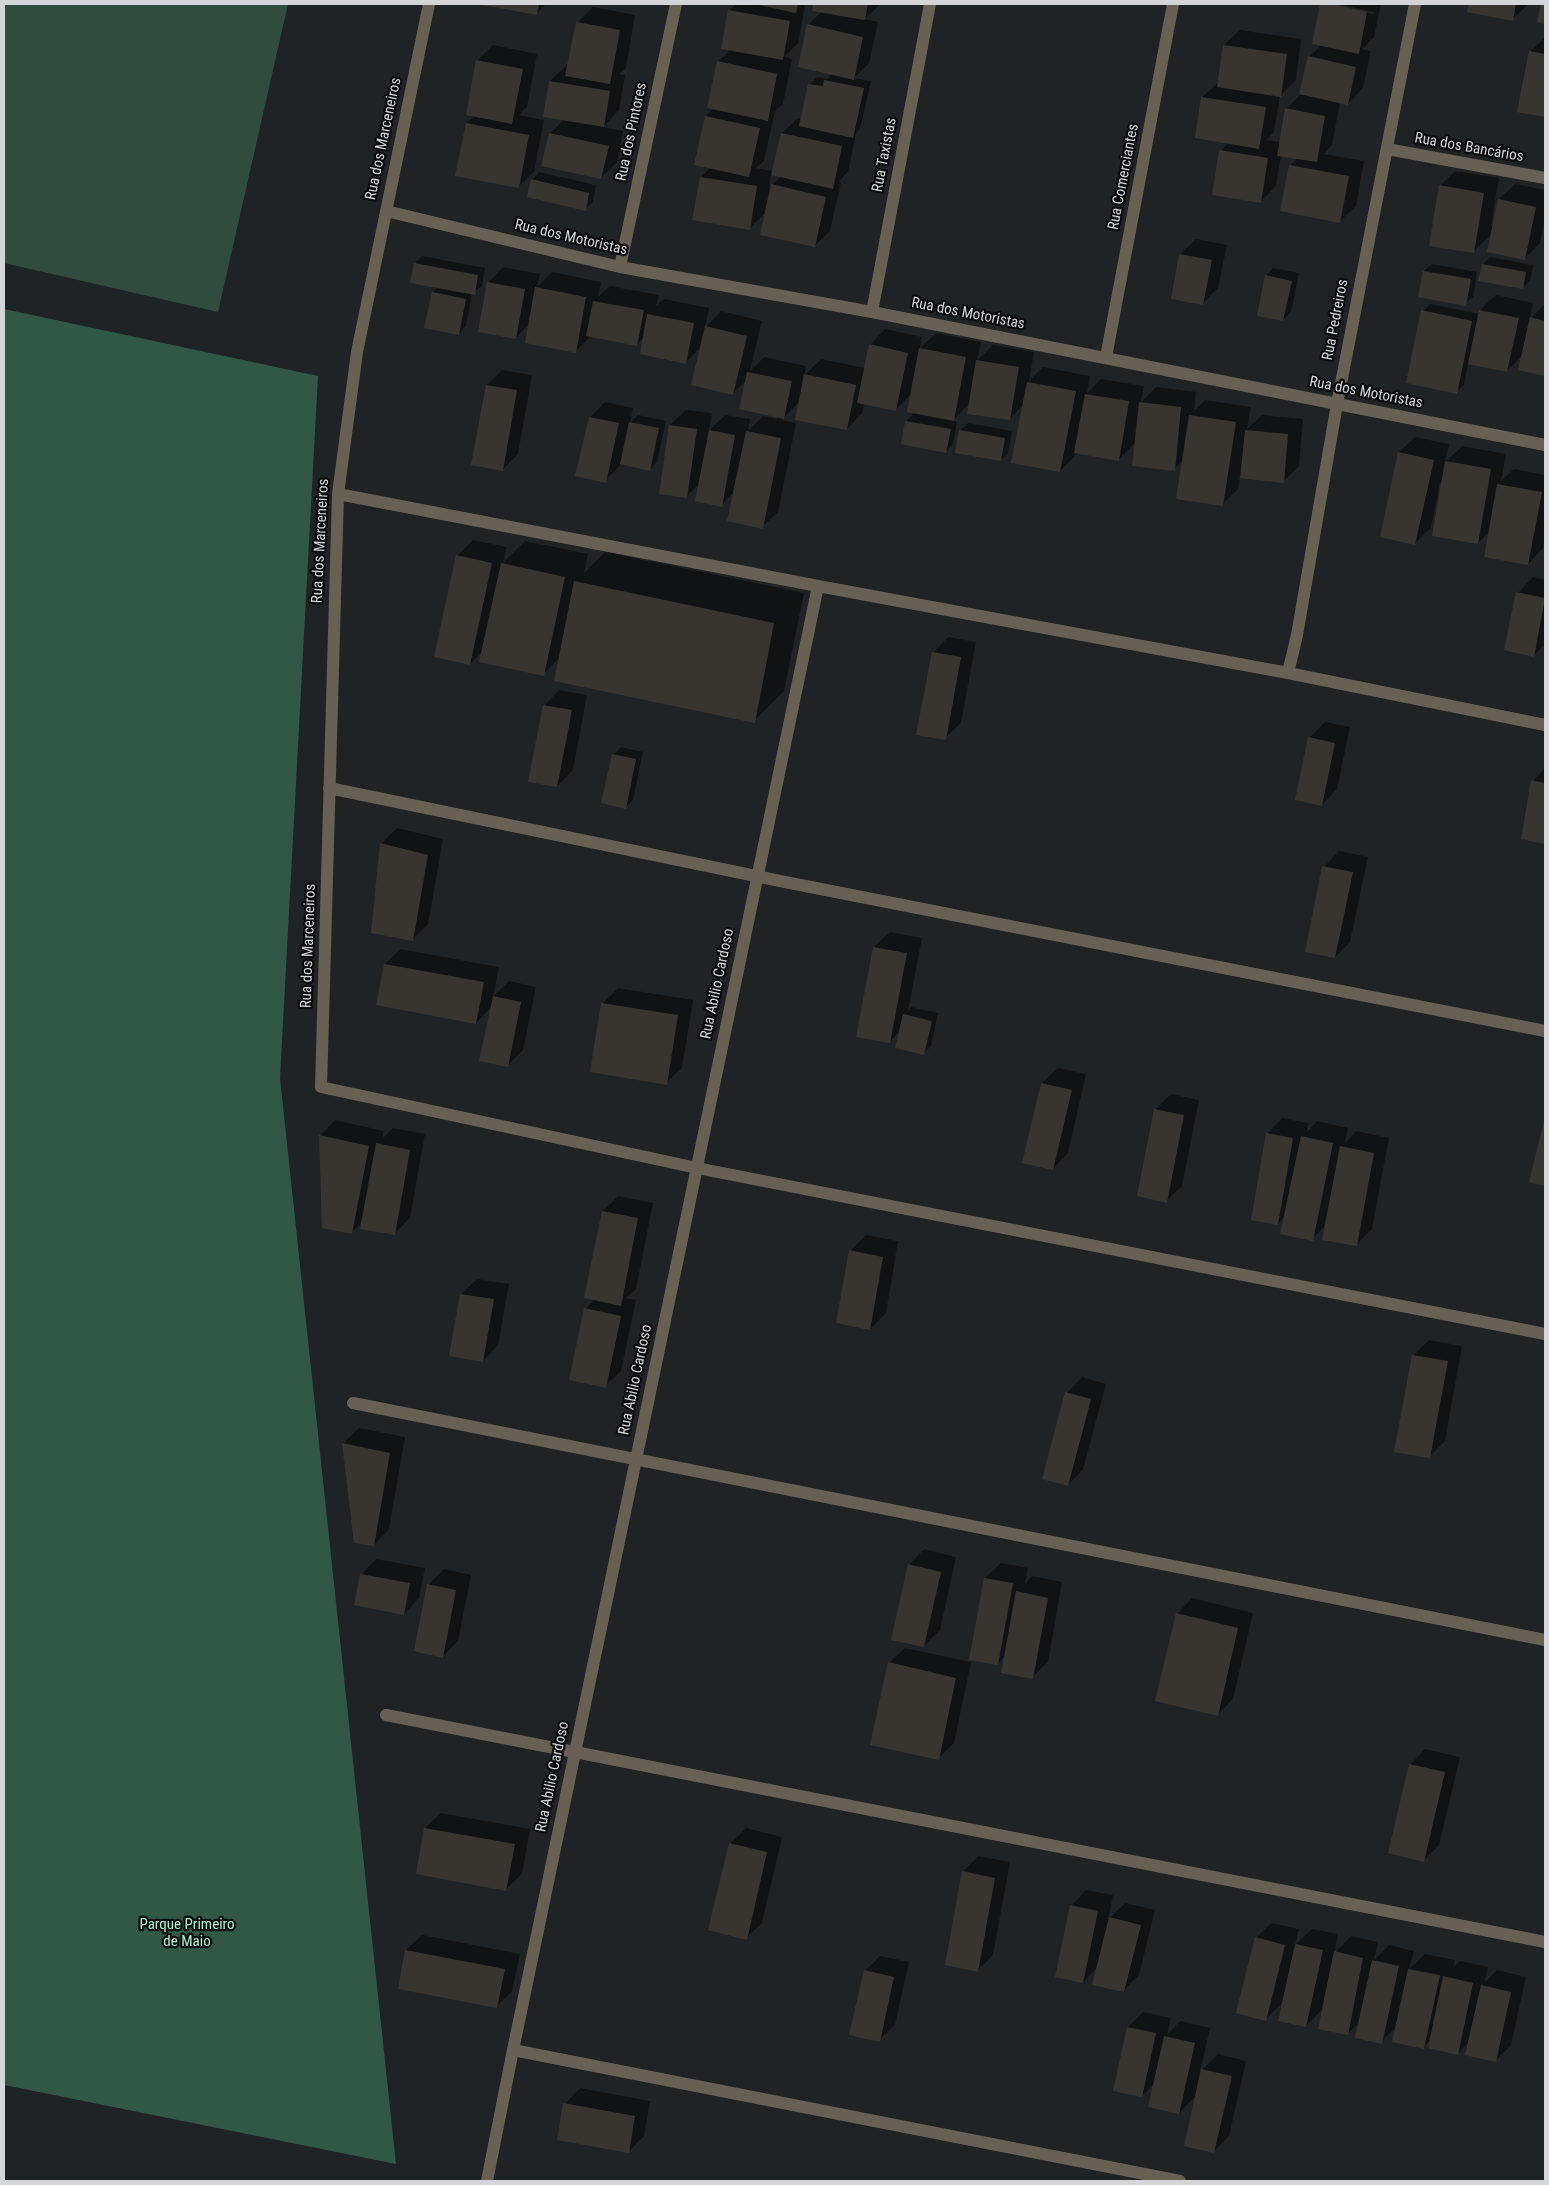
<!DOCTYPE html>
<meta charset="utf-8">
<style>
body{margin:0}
#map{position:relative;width:1549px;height:2185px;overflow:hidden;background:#202326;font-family:"Roboto Condensed",sans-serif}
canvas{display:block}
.frame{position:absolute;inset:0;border:5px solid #d4d5d8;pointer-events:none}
</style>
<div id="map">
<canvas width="1549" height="2185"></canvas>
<div class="frame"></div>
</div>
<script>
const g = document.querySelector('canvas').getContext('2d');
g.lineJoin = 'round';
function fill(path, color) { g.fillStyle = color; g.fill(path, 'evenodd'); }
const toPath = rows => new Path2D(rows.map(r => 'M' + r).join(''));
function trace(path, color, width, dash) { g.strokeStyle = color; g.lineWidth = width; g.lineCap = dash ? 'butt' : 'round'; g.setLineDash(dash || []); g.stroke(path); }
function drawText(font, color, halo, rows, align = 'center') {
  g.font = font + ' "Roboto Condensed",sans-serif'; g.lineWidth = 4.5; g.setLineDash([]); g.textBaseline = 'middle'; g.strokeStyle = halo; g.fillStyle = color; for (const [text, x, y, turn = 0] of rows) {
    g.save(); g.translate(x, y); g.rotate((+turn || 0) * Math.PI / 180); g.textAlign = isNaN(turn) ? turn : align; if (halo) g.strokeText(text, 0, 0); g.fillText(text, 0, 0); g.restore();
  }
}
const green = toPath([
 [4,4,288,4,218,312,4,263]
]);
const forest = toPath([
 [4,309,318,376,280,1078,396,2164,4,2085]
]);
const shadow = toPath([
 [479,4,546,4,536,14],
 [736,4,803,4,802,5,805,6,798,43,784,57,792,59,783,104,775,111,764,161,756,168,773,171,782,133,798,118,802,119,810,84,817,77,827,79,832,74,808,25,822,11,814,10,815,4,880,4,865,19,878,22,869,63,854,78,871,81,860,129,856,134,848,172,839,181,841,182,830,231,814,246,766,212,749,229,701,177,711,167,706,116,714,108,718,62,731,49,723,48,730,10],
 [771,174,781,176,769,188],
 [1322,4,1332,4,1373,14,1374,12,1338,4,1381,4,1374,37,1362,49,1371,51,1363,88,1348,104,1340,102,1332,145,1324,154,1364,161,1356,206,1340,221,1290,166,1298,158,1281,155,1276,186,1261,201,1221,151,1229,142,1202,97,1219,82,1224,45,1240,30,1301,39,1296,80,1280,96,1274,132,1266,140,1280,142,1286,109,1300,95,1309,57,1321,45,1313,43],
 [1470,4,1528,4,1512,20,1469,11],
 [593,7,635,15,626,68,619,74,625,75,619,110,603,127,623,131,617,162,601,178,550,134,564,119,544,116,550,81,566,66,569,66,577,23],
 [1545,37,1545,116,1519,111,1530,52],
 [493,45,537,54,527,107,519,115,544,120,534,172,518,187,467,123,475,115,477,61],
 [1455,171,1499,178,1491,226,1493,227,1499,199,1515,184,1545,190,1545,218,1540,243,1524,259,1492,234,1474,251,1440,186],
 [539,172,596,185,593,202,585,209,532,180],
 [1196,239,1227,245,1218,288,1203,303,1180,254],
 [422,256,485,268,482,286,472,293,466,326,458,334,433,292,438,287,415,263],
 [1490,257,1533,265,1530,281,1522,288,1483,264],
 [1432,264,1477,272,1473,297,1465,304,1420,296,1424,271],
 [503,267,540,274,537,287,552,272,601,282,598,297,610,286,659,295,656,306,664,299,709,308,705,328,721,311,762,321,750,371,764,357,806,366,804,376,821,359,865,368,870,345,885,329,922,337,920,348,936,333,981,342,977,361,993,345,1034,352,1029,381,1043,367,1090,376,1087,393,1101,379,1144,386,1141,402,1156,387,1196,392,1194,411,1205,400,1251,407,1247,429,1262,415,1303,419,1299,466,1283,482,1240,477,1238,489,1222,505,1183,461,1174,469,1136,442,1118,460,1076,452,1075,456,1060,471,1023,405,1010,419,970,403,952,421,957,422,953,444,946,451,906,421,915,412,911,394,896,410,864,404,862,413,847,429,800,401,782,420,796,423,778,512,762,527,734,492,721,505,700,483,687,496,661,492,670,425,686,410,712,413,709,431,725,415,750,419,748,431,763,416,777,419,777,416,747,380,732,394,701,347,686,362,644,337,637,344,591,336,575,352,530,323,516,338,488,283],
 [1273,268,1299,273,1291,312,1283,320,1266,276],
 [1496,295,1533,303,1530,319,1545,304,1545,375,1520,369,1523,355,1507,371,1468,363,1464,385,1456,392,1423,311,1430,304,1480,314,1480,310],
 [502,370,532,375,518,454,503,469,473,464,487,385],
 [605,402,633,408,630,423,638,415,666,421,657,462,650,469,622,463,605,481,590,418],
 [968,423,1012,431,1008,453,1001,460,956,452,960,430],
 [1415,437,1449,444,1445,463,1462,446,1506,454,1501,481,1514,469,1545,475,1545,537,1543,548,1528,564,1490,531,1478,543,1442,484,1440,483,1431,528,1415,543,1399,452],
 [473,540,507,547,503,563,525,541,588,554,584,573,605,552,804,593,784,691,754,721,559,658,543,675,483,651,470,664,457,556],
 [1533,577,1545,580,1545,644,1534,655,1518,593],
 [948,637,976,642,961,723,945,738,933,653],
 [559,690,587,695,573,770,557,786,544,706],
 [1325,722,1350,727,1337,789,1322,805,1309,738],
 [621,747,643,752,633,800,626,807,613,755],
 [1545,768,1545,843,1522,838,1533,781],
 [397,828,443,839,428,924,413,939,381,844],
 [1339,851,1368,857,1350,942,1335,957,1324,867],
 [890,932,922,938,908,1011,911,1007,938,1013,931,1046,924,1053,900,1031,889,1042,874,947],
 [400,949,499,967,493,997,509,981,536,987,523,1050,507,1066,491,1007,476,1023,385,964],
 [618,988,693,1000,682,1068,666,1083,603,1003],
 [1058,1068,1086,1074,1068,1153,1053,1169,1024,1162,1042,1083],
 [1171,1094,1199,1100,1182,1186,1166,1201,1155,1110],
 [1282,1118,1308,1123,1307,1132,1317,1121,1348,1128,1345,1143,1356,1131,1389,1138,1372,1229,1356,1245,1326,1225,1312,1239,1285,1216,1278,1224,1267,1134],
 [1545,1119,1545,1184,1531,1181],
 [335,1120,384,1131,382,1139,393,1128,425,1134,410,1218,394,1234,363,1221,352,1232,320,1136],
 [618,1196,653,1203,636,1289,626,1298,636,1300,621,1371,605,1386,585,1309,595,1299,586,1297,603,1211],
 [866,1235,898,1241,886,1313,870,1329,850,1251],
 [477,1279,509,1284,498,1345,483,1361,461,1294],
 [1429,1340,1462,1346,1445,1441,1429,1457,1413,1356],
 [1082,1377,1106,1384,1083,1469,1068,1485,1067,1393],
 [359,1428,405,1437,389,1529,374,1545,355,1541,343,1443],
 [924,1549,956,1557,940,1630,924,1646,909,1565],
 [376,1559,425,1568,419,1598,404,1614,361,1575],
 [1001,1563,1028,1568,1025,1584,1032,1576,1062,1582,1048,1662,1032,1677,1005,1656,998,1664,971,1659,985,1578],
 [444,1569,471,1575,458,1641,443,1656,428,1585],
 [1192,1598,1253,1613,1233,1699,1217,1715,1177,1614],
 [905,1648,971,1662,954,1743,938,1758,889,1663],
 [1425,1749,1460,1757,1439,1845,1424,1860,1410,1765],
 [441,1813,530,1829,522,1874,506,1889,425,1828],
 [746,1828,782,1837,762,1923,746,1938,730,1844],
 [978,1856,1010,1862,993,1955,978,1970,963,1872],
 [1086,1890,1113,1895,1108,1920,1125,1903,1155,1910,1139,1975,1123,1991,1098,1967,1083,1982,1071,1906],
 [1271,1923,1299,1929,1295,1945,1312,1929,1338,1934,1334,1954,1351,1936,1378,1942,1374,1960,1389,1945,1414,1951,1409,1969,1425,1954,1455,1960,1453,1967,1460,1961,1488,1967,1485,1982,1497,1970,1526,1977,1511,2045,1495,2061,1469,2042,1458,2053,1431,2040,1423,2047,1397,2026,1381,2042,1360,2022,1347,2034,1324,2008,1306,2026,1284,2001,1266,2019,1256,1938],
 [422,1935,520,1954,512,1991,497,2006,406,1950],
 [880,1956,909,1962,895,2025,879,2040,865,1971],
 [1143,2012,1171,2018,1167,2035,1180,2021,1210,2028,1200,2072,1218,2054,1246,2061,1229,2136,1214,2151,1197,2095,1179,2113,1155,2083,1142,2096,1128,2027],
 [580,2088,650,2101,644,2136,628,2152,565,2104]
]);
const building = toPath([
 [477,4,539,4,537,15],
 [755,4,798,4,796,13],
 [813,4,868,4,865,20,812,11],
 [1320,4,1332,4,1367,12,1359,54,1312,44],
 [1469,4,1516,4,1513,21,1467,12],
 [1541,4,1545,4,1545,24,1537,22],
 [728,10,790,21,783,60,721,49],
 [576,22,620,30,610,84,565,76],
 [807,24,863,37,854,80,798,67],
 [1223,45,1287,54,1281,97,1217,87],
 [1529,51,1545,54,1545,117,1517,112],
 [1308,56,1356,67,1348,105,1299,94],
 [476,60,523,69,512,124,466,115],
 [717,61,777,74,768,121,707,108],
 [824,80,864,88,853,138,799,126,808,84,823,86],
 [549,81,610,91,604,127,543,117],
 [1201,97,1266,107,1259,149,1195,138],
 [1285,108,1325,116,1317,162,1277,156],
 [705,116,760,128,749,177,694,165],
 [466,123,529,135,519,188,455,176],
 [549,133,609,146,601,179,541,166],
 [781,133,842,146,833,189,771,175],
 [1219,150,1268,158,1261,203,1212,195],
 [1289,165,1349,176,1340,223,1280,211],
 [700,177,757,186,750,230,692,220],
 [531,179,589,193,586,211,527,197],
 [771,184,826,197,815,247,760,235],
 [1439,185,1484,193,1474,253,1429,246],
 [1498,199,1536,207,1525,260,1487,252],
 [1179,254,1212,260,1203,305,1171,299],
 [414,263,478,275,475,295,410,283],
 [1482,264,1526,272,1523,289,1478,281],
 [1423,271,1471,279,1466,306,1418,297],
 [1265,275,1292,281,1283,321,1257,316],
 [487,282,525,289,516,339,478,332],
 [535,287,586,297,576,353,525,343],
 [432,292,466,299,459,335,424,328],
 [593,301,644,310,637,346,586,336],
 [1421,310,1472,321,1457,394,1406,383],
 [1479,310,1519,318,1507,372,1468,364],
 [647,314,694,323,686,364,640,354],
 [1530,317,1545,321,1545,376,1518,370],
 [705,326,747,336,733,395,691,385],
 [869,344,908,353,896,411,857,403],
 [919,348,966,357,954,421,907,412],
 [976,360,1019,367,1010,420,967,414],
 [747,372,792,381,784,419,739,409],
 [804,374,856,385,847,430,795,420],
 [1027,382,1076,391,1060,472,1011,463],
 [486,385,517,390,503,471,471,465],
 [1085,394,1129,401,1119,461,1074,453],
 [1139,402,1181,407,1175,471,1132,466],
 [1189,415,1236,422,1223,506,1176,499],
 [589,417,619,423,606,483,575,476],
 [905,421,951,429,946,453,901,444],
 [629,422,659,428,650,471,620,464],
 [669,425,697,429,687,498,659,494],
 [709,430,735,435,722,507,695,501],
 [959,430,1005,438,1001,461,955,453],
 [1245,430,1288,434,1284,483,1240,478],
 [746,431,781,438,763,529,727,521],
 [1398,452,1434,460,1415,545,1380,537],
 [1445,461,1491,469,1478,544,1432,536],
 [1497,484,1542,492,1528,565,1484,557],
 [456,555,492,563,470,665,434,657],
 [501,563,565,577,544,676,479,662],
 [574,581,774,623,755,723,554,681],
 [1516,592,1545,598,1534,657,1504,650],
 [932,652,961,657,946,740,916,735],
 [543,705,572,710,557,787,528,782],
 [1308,737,1335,743,1322,806,1295,800],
 [612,754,636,759,626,809,601,803],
 [1531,780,1545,783,1545,844,1521,839],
 [380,843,428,855,413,941,371,933],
 [1322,866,1353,872,1335,958,1305,952],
 [873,947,907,953,890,1043,856,1037],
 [384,964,484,982,476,1024,376,1005],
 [493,996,521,1002,508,1067,479,1061],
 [601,1003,678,1015,667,1085,590,1072],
 [903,1014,932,1021,924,1055,895,1048],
 [1041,1083,1072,1090,1053,1170,1022,1163],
 [1154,1109,1184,1115,1167,1203,1137,1196],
 [1545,1117,1545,1186,1529,1182],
 [1266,1133,1293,1138,1278,1225,1251,1220],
 [319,1135,369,1146,352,1234,322,1228],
 [1301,1136,1333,1143,1313,1241,1280,1234],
 [376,1143,410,1150,395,1235,360,1229],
 [1340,1146,1374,1153,1357,1246,1322,1240],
 [602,1211,638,1218,621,1306,584,1298],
 [849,1250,883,1257,870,1330,836,1323],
 [460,1294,494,1299,483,1362,449,1356],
 [584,1308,621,1316,606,1388,569,1380],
 [1412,1355,1448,1361,1430,1458,1394,1452],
 [1065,1392,1091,1399,1068,1486,1042,1479],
 [342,1443,390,1453,374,1546,354,1543],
 [908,1564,941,1572,924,1647,891,1640],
 [360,1574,410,1583,404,1615,354,1605],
 [984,1578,1013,1583,998,1665,969,1660],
 [427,1584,456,1590,443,1658,414,1651],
 [1016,1591,1048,1598,1033,1679,1001,1673],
 [1176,1613,1238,1628,1218,1716,1155,1701],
 [888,1662,956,1678,939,1760,870,1745],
 [1409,1764,1445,1772,1424,1862,1388,1853],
 [424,1828,515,1844,506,1891,416,1874],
 [729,1843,767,1852,747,1940,708,1930],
 [962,1871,995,1878,978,1972,945,1965],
 [1070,1905,1098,1911,1083,1983,1055,1977],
 [1109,1917,1141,1925,1124,1992,1092,1985],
 [1255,1937,1285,1945,1266,2021,1236,2013],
 [1295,1944,1323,1950,1306,2027,1278,2021],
 [405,1950,505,1969,497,2008,398,1989],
 [1334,1951,1363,1958,1348,2035,1318,2029],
 [1372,1960,1399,1966,1382,2044,1355,2038],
 [1408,1969,1440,1975,1424,2049,1392,2042],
 [864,1970,894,1977,880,2042,849,2035],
 [1443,1976,1473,1983,1458,2055,1428,2048],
 [1481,1985,1511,1992,1496,2062,1465,2055],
 [1127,2027,1156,2033,1142,2097,1113,2091],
 [1164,2036,1195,2043,1179,2114,1148,2107],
 [1201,2069,1232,2076,1214,2153,1184,2146],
 [563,2103,635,2116,629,2153,557,2140]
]);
const minor = toPath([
 [429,4,357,352,338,494,321,1087,697,1168,1545,1334],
 [1387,149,1545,178],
 [386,211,620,267,872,312,1545,445],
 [620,267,676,4],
 [872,312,930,4],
 [1106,357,1173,4],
 [338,494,818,586,1288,673,1545,725],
 [1288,673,1297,635,1337,404,1415,4],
 [329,788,785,882,1545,1031],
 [353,1403,1545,1640],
 [386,1715,1545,1942],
 [513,2050,1180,2181],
 [487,2181,513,2050,818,586]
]);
const streetNames = [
 ["Rua dos Pintores",632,132,-78],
 ["Rua dos Marceneiros",384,139,-78],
 ["Rua dos Bancários",1469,148,10],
 ["Rua Taxistas",885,155,-79],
 ["Rua Comerciantes",1124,177,-79],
 ["Rua dos Motoristas",571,238,13],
 ["Rua dos Motoristas",968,314,11],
 ["Rua Pedreiros",1336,320,-79],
 ["Rua dos Motoristas",1366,393,11],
 ["Rua dos Marceneiros",321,541,-87],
 ["Rua dos Marceneiros",309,946,-88],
 ["Rua Abilio Cardoso",718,984,-78],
 ["Rua Abilio Cardoso",636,1380,-78],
 ["Rua Abilio Cardoso",553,1777,-78]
];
const parkNames = [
 ["Parque Primeiro",187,1925],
 ["de Maio",187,1942]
];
fill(green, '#304c3f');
fill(forest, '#315746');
fill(shadow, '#0007');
fill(building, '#383531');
trace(minor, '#686153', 12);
drawText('15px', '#d4d5d8', '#0b0c0e', streetNames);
drawText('15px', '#aef2d2', '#0b0c0e', parkNames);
</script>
